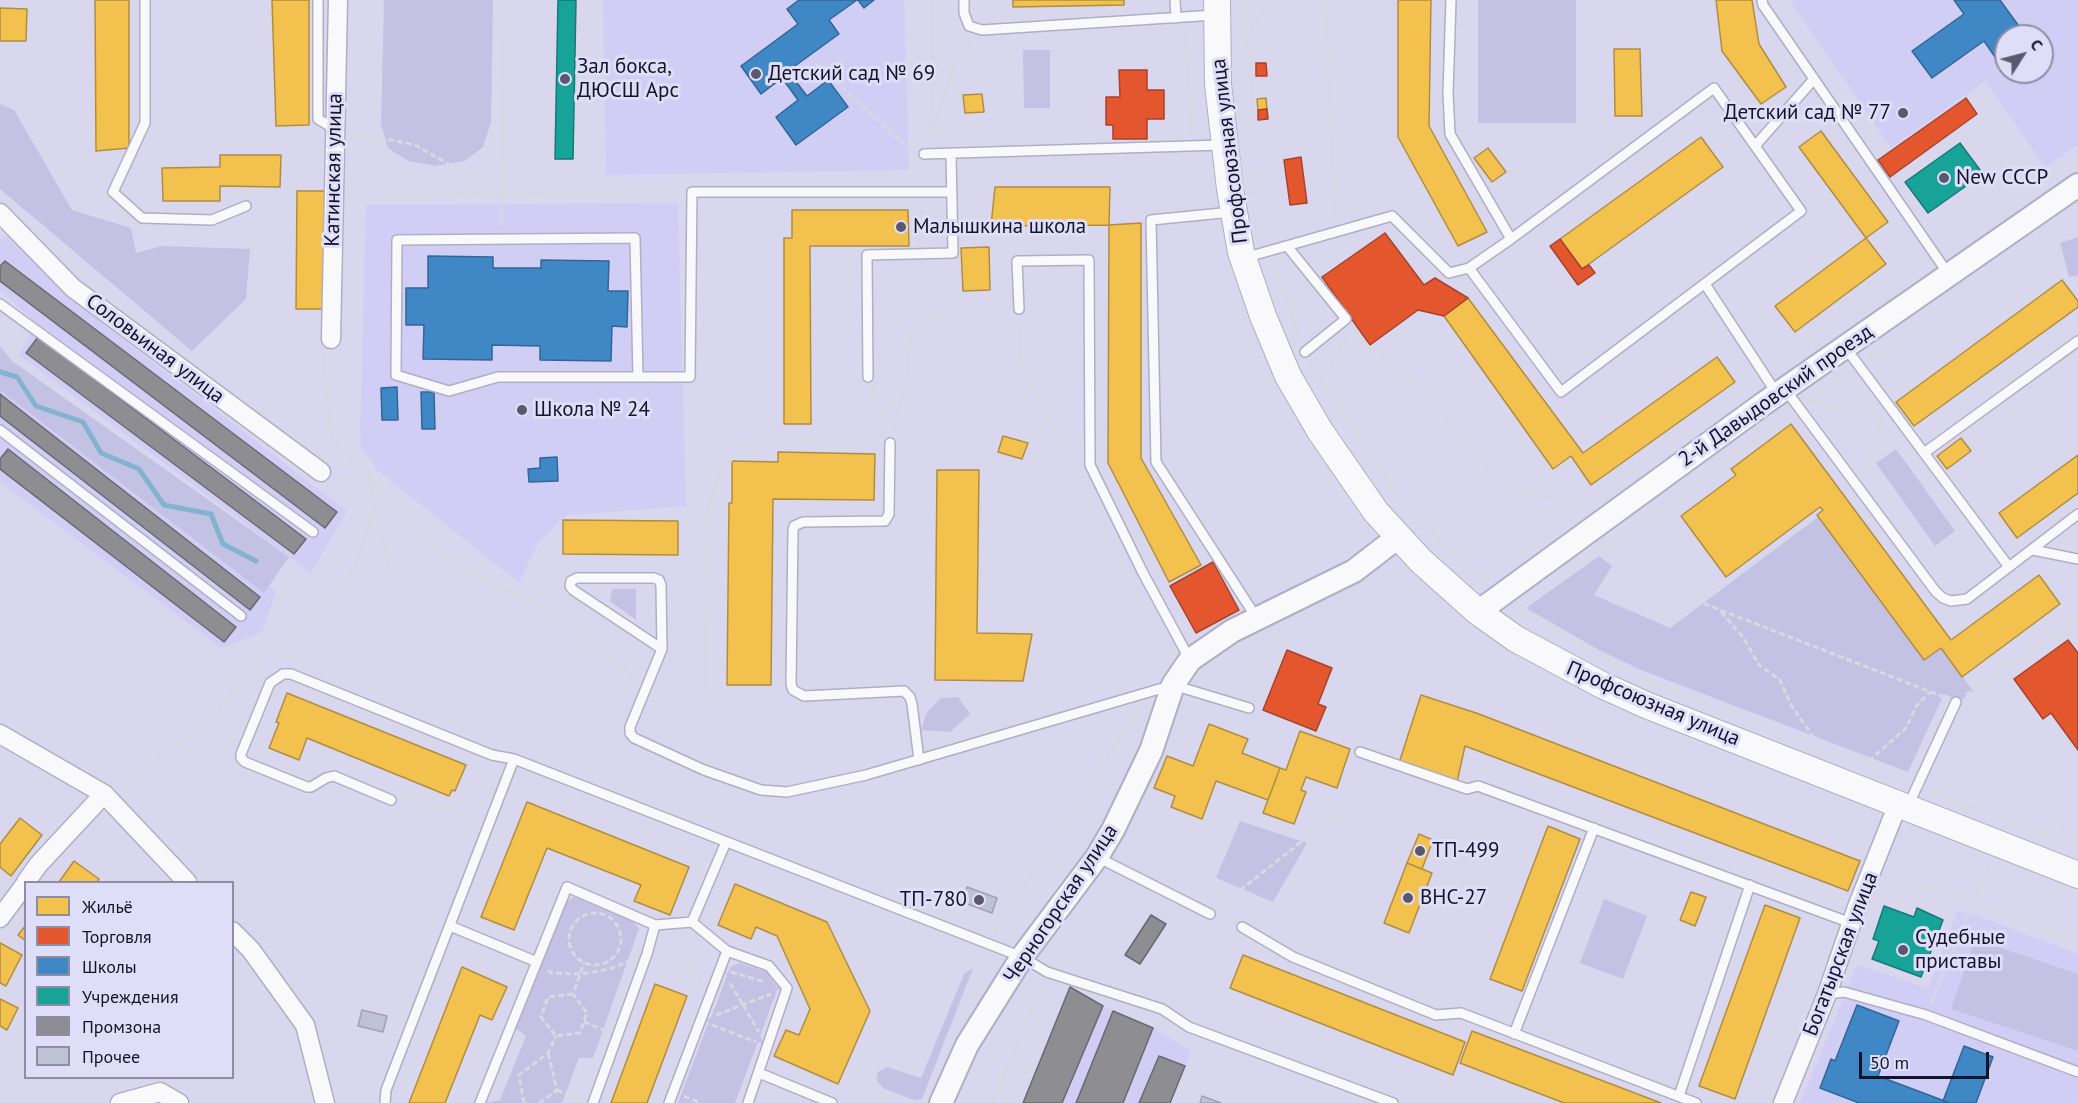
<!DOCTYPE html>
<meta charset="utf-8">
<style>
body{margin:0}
#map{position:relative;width:2078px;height:1103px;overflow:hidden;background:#d9d7ed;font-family:"PT Sans",sans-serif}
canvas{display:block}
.legend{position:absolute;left:24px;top:881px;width:210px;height:198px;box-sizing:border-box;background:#dfdef8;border:2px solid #8f8da5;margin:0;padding:8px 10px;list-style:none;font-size:18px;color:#161329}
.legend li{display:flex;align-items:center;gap:12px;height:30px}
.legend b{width:30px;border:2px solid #8f8da5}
.north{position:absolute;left:1994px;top:24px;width:60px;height:60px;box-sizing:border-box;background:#dfdef8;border:2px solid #8f8da5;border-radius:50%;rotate:54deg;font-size:16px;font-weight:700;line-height:24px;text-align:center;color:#161329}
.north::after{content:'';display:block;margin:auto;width:21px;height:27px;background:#5a586e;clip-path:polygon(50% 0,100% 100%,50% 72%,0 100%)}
.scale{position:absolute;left:1859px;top:1052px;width:130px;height:27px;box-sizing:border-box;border:3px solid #161329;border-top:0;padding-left:8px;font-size:18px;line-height:21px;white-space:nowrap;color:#161329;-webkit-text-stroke:4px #dfdef8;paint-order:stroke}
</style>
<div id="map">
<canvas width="2078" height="1103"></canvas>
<ul class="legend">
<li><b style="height:16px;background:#f2c14e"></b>Жильё</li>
<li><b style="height:16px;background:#e4572e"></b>Торговля</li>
<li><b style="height:16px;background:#3f88c5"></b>Школы</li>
<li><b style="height:16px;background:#17a398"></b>Учреждения</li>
<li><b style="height:16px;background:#8d8d92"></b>Промзона</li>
<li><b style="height:16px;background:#bfc2d7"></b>Прочее</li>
</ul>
<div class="north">С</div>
<div class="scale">50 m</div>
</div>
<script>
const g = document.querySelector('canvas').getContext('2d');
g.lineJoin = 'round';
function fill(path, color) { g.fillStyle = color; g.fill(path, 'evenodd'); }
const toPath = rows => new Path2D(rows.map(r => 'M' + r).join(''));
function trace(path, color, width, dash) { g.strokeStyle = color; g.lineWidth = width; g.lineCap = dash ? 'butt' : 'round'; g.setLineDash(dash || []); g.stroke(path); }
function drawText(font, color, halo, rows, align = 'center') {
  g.font = font + ' "PT Sans",sans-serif'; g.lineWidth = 6; g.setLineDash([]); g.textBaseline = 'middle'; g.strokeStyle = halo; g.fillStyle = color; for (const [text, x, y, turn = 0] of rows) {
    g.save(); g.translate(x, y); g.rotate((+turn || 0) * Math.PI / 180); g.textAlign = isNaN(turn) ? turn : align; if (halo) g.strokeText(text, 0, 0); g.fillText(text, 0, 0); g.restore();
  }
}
const built = toPath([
 [603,0,904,0,909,170,606,175],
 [1791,0,2078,0,2078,145,2045,167,1985,81,1891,148,1792,4],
 [2006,36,2042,36,2042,72,2006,72],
 [678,203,686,506,567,515,539,541,519,583,376,469,360,444,366,205],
 [16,233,55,265,86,311,347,511,311,573,19,355,36,323,0,290,0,240],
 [0,383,276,591,262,632,221,648,0,482],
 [1957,912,1969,913,2078,954,2078,1103,1800,1103,1857,965,1928,988],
 [1071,987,1113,1011,1153,1028,1191,1051,1171,1103,1024,1103]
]);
const green = toPath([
 [384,0,493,0,491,122,483,147,465,161,436,166,408,161,388,148,381,124],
 [1478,0,1576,0,1576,123,1478,123],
 [1023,50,1050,50,1050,108,1024,108],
 [0,104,14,110,72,210,131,228,136,253,162,246,250,249,246,299,192,351,0,189],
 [2078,237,2078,276,2069,277,2060,243],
 [0,346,12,361,289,557,264,593,0,390],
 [1896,449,1955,531,1935,546,1876,463],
 [1818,517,1924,660,1941,648,1973,691,1960,701,1944,694,1908,772,1641,670,1599,650,1526,608,1599,556,1612,566,1594,595,1670,628],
 [612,589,636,589,636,620,610,601],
 [958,697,970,714,950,732,921,730,927,712,941,698],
 [1240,821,1307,843,1273,902,1216,878],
 [574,897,632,920,639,929,593,1058,579,1058,562,1103,485,1103,500,1100,526,1036,515,1028,563,904],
 [1604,899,1647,916,1623,979,1580,963],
 [1975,939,2078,974,2078,1051,1951,1009],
 [739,963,767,972,776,986,782,988,777,990,760,1036,764,1044,758,1042,735,1103,678,1103,709,1021,706,1020,711,1018,727,976,725,972,728,973,730,967],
 [973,968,922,1099,914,1100,883,1088,877,1081,877,1076,878,1072,887,1067,921,1078,964,974]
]);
const homes = toPath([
 [95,0,129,0,129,148,96,151,95,0],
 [272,0,309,0,309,125,276,126,272,0],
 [1013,0,1124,0,1124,5,1013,7,1013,0],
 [1398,0,1431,0,1429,126,1487,232,1458,246,1398,137,1398,0],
 [1716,0,1752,0,1759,44,1786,87,1761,104,1722,51,1716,0],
 [0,8,27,9,26,41,0,41,0,8],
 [1614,49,1640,49,1642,116,1615,116,1614,49],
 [982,94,984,112,965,113,963,95,982,94],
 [1266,98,1267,109,1258,110,1257,99,1266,98],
 [1821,131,1888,222,1866,238,1799,147,1821,131],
 [1701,137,1723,167,1582,269,1560,239,1701,137],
 [1488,148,1506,172,1492,182,1474,158,1488,148],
 [220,155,281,155,280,187,220,186,220,201,163,201,162,168,220,167,220,155],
 [995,187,1110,187,1109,225,991,226,995,187],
 [297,191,330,191,328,309,296,309,297,191],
 [792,210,908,210,909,246,810,246,811,424,784,424,784,238,792,238,792,210],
 [1141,223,1141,458,1201,565,1169,582,1108,463,1109,225,1141,223],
 [1866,238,1886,264,1795,332,1775,306,1866,238],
 [989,247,990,290,963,291,961,248,989,247],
 [2062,280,2078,301,2078,307,1914,426,1896,402,2062,280],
 [1468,298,1583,453,1717,357,1735,382,1591,485,1571,456,1553,469,1444,316,1468,298],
 [1791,424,1951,640,2039,575,2060,604,1962,677,1941,648,1924,660,1817,515,1823,510,1820,507,1726,577,1681,516,1736,475,1731,469,1791,424],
 [1003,436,1028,443,1022,459,998,452,1003,436],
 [1961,438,1971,451,1947,469,1937,456,1961,438],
 [778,452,875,454,874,500,773,499,771,685,727,685,729,503,732,503,732,461,778,462,778,452],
 [2078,455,2078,493,2017,538,1999,513,2078,455],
 [937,470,979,470,977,633,1032,634,1023,681,935,680,937,470],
 [563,520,678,521,678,555,563,554,563,520],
 [287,693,466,765,455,791,452,790,449,796,307,738,299,760,269,748,279,723,276,722,287,693],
 [1421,695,1479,714,1860,861,1848,891,1465,746,1457,782,1399,763,1421,695],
 [1209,724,1248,739,1242,753,1280,768,1268,800,1216,781,1202,819,1171,807,1175,796,1154,788,1167,756,1193,766,1209,724],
 [1300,731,1350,749,1337,788,1306,777,1301,790,1306,792,1294,824,1263,813,1280,768,1286,770,1300,731],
 [527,802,689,867,670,915,634,901,641,885,547,848,514,930,481,917,527,802],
 [20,818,42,835,11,876,0,867,0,844,20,818],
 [1548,826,1580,839,1522,991,1490,979,1548,826],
 [1419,834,1433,840,1422,869,1407,863,1419,834],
 [74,861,99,879,97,882,59,882,74,861],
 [1407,863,1432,873,1409,933,1384,923,1407,863],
 [735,884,827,922,870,1011,838,1084,774,1056,786,1030,799,1035,810,1009,777,936,756,927,751,939,718,925,735,884],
 [1691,892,1706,897,1695,926,1680,920,1691,892],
 [1765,905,1800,918,1735,1099,1699,1086,1765,905],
 [26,925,26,941,18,935,26,925],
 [0,943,22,955,6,986,0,983,0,943],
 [1243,955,1465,1042,1453,1075,1230,988,1243,955],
 [462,967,507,987,492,1020,480,1015,445,1103,409,1103,462,967],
 [655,984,687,996,647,1103,611,1103,655,984],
 [0,999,18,1008,7,1030,0,1026,0,999],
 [1472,1031,1661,1103,1564,1103,1460,1063,1472,1031]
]);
const shops = toPath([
 [1256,63,1266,63,1267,76,1256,76,1256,63],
 [1119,70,1147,70,1147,90,1164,90,1164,119,1147,119,1147,139,1113,139,1113,125,1106,125,1106,97,1120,97,1119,70],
 [1966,98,1977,114,1890,177,1878,160,1966,98],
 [1267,109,1268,119,1258,120,1258,110,1267,109],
 [1301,157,1307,203,1290,205,1284,160,1301,157],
 [1385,233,1424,285,1435,278,1468,298,1444,316,1418,310,1370,345,1322,277,1385,233],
 [1560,239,1582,269,1589,265,1595,273,1578,285,1550,246,1560,239],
 [1213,562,1239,610,1196,633,1170,586,1213,562],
 [2068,640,2078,653,2078,750,2051,713,2043,719,2014,679,2068,640],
 [1287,650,1332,668,1318,704,1326,707,1316,731,1263,710,1287,650]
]);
const schools = toPath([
 [799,0,857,0,829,20,839,34,788,71,807,96,828,80,848,107,796,145,776,117,798,100,782,78,761,94,741,66,798,24,787,9,799,0],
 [858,0,874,0,864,8,858,0],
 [1954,0,2000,0,2026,36,2006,36,2006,64,2002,67,1984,41,1932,78,1912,51,1964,14,1954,0],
 [428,256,493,257,493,268,541,268,541,260,609,261,608,291,628,291,627,327,612,326,611,361,540,360,540,346,492,345,492,360,423,359,424,325,406,325,406,288,428,288,428,256],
 [397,387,398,420,382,420,381,388,397,387],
 [421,392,434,392,435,429,422,429,421,392],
 [557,457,558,481,529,482,528,469,540,468,540,458,557,457],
 [1857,1005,1899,1021,1878,1076,1950,1103,1859,1103,1820,1088,1831,1059,1835,1061,1857,1005],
 [1964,1046,1993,1057,1976,1103,1950,1103,1943,1101,1964,1046]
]);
const public = toPath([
 [558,0,576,0,573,159,555,159,558,0],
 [1960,143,1983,174,1928,213,1905,182,1960,143],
 [1884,906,1914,917,1917,908,1943,920,1921,977,1872,959,1879,941,1873,939,1884,906]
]);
const industry = toPath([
 [5,261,337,512,325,528,0,281,0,266,5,261],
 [38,337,306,539,294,554,26,353,38,337],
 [0,394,260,597,250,610,0,416,0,394],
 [8,449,236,627,224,642,0,469,0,459,8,449],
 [1151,915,1166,924,1140,964,1125,955,1151,915],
 [1070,987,1103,1006,1062,1103,1023,1103,1070,987],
 [1113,1011,1153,1028,1123,1103,1076,1103,1113,1011],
 [1159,1056,1185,1066,1170,1103,1139,1103,1159,1056]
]);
const stream = toPath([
 [0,372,17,377,36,406,83,422,101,453,139,469,164,505,211,514,223,544,256,561]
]);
const building = toPath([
 [967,887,997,898,992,913,962,902,967,887],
 [362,1010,387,1016,383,1032,358,1026,362,1010],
 [1202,1096,1221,1103,1200,1103,1202,1096]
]);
const path = toPath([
 [932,0,932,132,940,141],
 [1245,0,1245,37,1250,58,1253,119,1246,138],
 [1325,0,1335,220],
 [1185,29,1191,133],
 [1245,37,1272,0],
 [815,63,911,150],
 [933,129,958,56,973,41],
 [353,132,415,145,500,193],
 [1251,172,1254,187],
 [384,195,678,192],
 [501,226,504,0],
 [1272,262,1301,340],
 [1019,321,1020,361,1068,454,1077,458],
 [1355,329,1368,346,1407,371,1501,486,1588,507],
 [324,355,323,368,332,438,341,449,368,475,388,561,390,587],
 [1868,359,1916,324],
 [1309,363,1401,500,1476,576,1488,578],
 [1321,381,1347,336],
 [872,387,887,432],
 [1811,401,1882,418],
 [1809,402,1850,372],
 [893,432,907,377,911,332,951,308],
 [338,468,356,463],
 [368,475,423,539,493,585,551,610,627,670,635,682],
 [1864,476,1882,419],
 [1560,579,1790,416],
 [1687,597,1944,697],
 [1518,608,1626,671],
 [1721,612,1743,637,1759,665,1780,680,1791,705,1823,751],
 [2072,621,2078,629],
 [1643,678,1707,704],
 [705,693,707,514,719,473,756,434,877,442],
 [1966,695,2078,618],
 [1252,697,1273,632],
 [1862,767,1906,728,1917,705,1930,692],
 [125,792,141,772,170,747,200,730,217,713,235,687,275,647,314,617,349,579,363,547,374,503],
 [1934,793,2078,847],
 [401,795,408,793,476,820],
 [2058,840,2064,822],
 [1884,890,1925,884,2078,942],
 [1219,907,1340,811],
 '569 939a26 26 0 1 1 52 0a26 26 0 1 1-52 0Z',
 [995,932,1139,708],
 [660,956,669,958,694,971,702,982],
 [548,970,552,973,581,974,610,969,631,960],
 [731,972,765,982],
 [730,983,743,1005],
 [573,994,548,997,541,1017,556,1036,580,1033,587,1013,573,994,584,963],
 [1931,1003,1990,862],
 [743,1005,759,1032],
 [716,1015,771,994],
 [584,1022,607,1031],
 [712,1025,756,1042],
 [557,1090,580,1099],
 [684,1096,701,1103],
 [524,1103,519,1075,548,1053,556,1036],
 [539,1103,557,1090,548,1053],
 [992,1103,1042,985]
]);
const service = toPath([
 [145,0,145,123,113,192,142,218,212,220,246,206],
 [318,0,318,119,335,129],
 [964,0,964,13,969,26,982,30,1215,15],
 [1175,0,1176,18],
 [1762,0,1763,5,1949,275],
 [924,154,1222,145],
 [1232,212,1151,220,1156,462,1256,617],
 [1511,239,1714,88,1755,146],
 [1287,246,1346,319,1305,352],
 [1244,258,1392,216,1449,273,1469,268,1511,239,1450,134,1448,93,1451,0],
 [1469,268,1561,392,1801,211,1755,146,1814,79],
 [1705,284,1777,394],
 [0,304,313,532],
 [1019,309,1017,261,1089,260,1090,465,1143,573,1190,660],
 [1845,347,2009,567],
 [638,377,498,377,449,391,396,375,397,240,635,238,638,377,690,377,692,192,952,192],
 [868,377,867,255,953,253,951,154],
 [1785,389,1936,592,1943,598,1951,601,1967,599,2078,514],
 [0,430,241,616],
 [890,443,889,514,885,521,803,522,794,526,793,531,791,684,793,690,804,696,904,691,910,697,912,704,919,760],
 [1924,453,2078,341],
 [2033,550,2078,559],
 [662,649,573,590,570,586,571,581,577,578,654,578,659,580,661,585,662,649,630,727,630,733,634,738,704,770,761,790,787,792,866,775,1173,685,1249,708],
 [1360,752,1467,789,1478,786,1851,923],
 [391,800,334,776,326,778,311,787,307,787,245,762,241,758,241,754,270,683,283,674,291,674,492,755,514,759],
 [1908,806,1956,702],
 [1097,857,1210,914],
 [692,922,726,842],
 [655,925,692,922,727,951,769,966,787,988,748,1103],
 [450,926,537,962],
 [1242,927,1293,957,1436,1015,1461,1013,1696,1103],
 [1827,994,1844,992,1926,1015,2078,1072],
 [1514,1034,1594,828],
 [759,1073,832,1103],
 [1679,1096,1750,885],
 [385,1103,386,1090,514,759,1022,957,1047,972,1162,1009,1189,1027,1393,1103],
 [480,1103,567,887,655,925,647,954,593,1103],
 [669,1103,727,951]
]);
const minor = toPath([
 [0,213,73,288,321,472],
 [331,339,338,0],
 [0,734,104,794,187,882],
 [26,882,38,865,104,794],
 [0,918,26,883],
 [232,931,251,950,305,1025,325,1103],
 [120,1103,160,1092,179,1103],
 [1783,1103,1827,994,1857,907,1898,804]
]);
const tertiary = toPath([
 [1478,612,1763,404,2078,185],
 [941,1103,967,1045,1022,957,1097,857,1113,830,1151,751,1173,685,1190,660,1232,631,1354,571,1398,537]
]);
const secondary = toPath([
 [1217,0,1218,84,1230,189,1241,252,1263,316,1288,376,1320,431,1376,512,1421,561,1478,612,1516,639,1602,685,1646,705,2078,875]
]);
const markers = [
 [756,74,6,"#5a586e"],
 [565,79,6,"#5a586e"],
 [1903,113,6,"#5a586e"],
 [1944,178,6,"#5a586e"],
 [901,227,6,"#5a586e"],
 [522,410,6,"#5a586e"],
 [1420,851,6,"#5a586e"],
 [1408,898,6,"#5a586e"],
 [979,900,6,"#5a586e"],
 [1903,950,6,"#5a586e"]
];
const poiNames = [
 ["Зал бокса,",577,67],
 ["ДЮСШ Арс",577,91],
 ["Детский сад № 69",768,74],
 ["Детский сад № 77",1891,113,"right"],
 ["New СССР",1956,178],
 ["Малышкина школа",913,227],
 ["Школа № 24",534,410],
 ["ТП-499",1432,851],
 ["ВНС-27",1420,898],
 ["ТП-780",967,900,"right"],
 ["Судебные",1915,938],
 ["приставы",1915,962]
];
const streetNames = [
 ["Профсоюзная улица",1230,151,-97],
 ["Катинская улица",334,170,-89],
 ["Соловьиная улица",155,349,37],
 ["2-й Давыдовский проезд",1776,396,-35],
 ["Профсоюзная улица",1653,704,23],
 ["Черногорская улица",1061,904,-56],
 ["Богатырская улица",1841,954,-69]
];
fill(built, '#d1cef6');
fill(green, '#c4c2e4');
fill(homes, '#f2c14e');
trace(homes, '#b08d43', 1.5);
fill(shops, '#e4572e');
trace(shops, '#a6432c', 1.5);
fill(schools, '#3f88c5');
trace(schools, '#336596', 1.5);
fill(public, '#17a398');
trace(public, '#177877', 1.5);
fill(industry, '#8d8d92');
trace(industry, '#696872', 1.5);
trace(stream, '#84b3cf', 5);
fill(building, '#bfc2d7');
trace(building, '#9fa2b6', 1.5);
trace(service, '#b0aec4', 12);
trace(minor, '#b0aec4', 21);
trace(tertiary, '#b0aec4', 26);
trace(secondary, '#b0aec4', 28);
trace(path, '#d8d8df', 3, [6, 3]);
trace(service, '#f9f9fc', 9);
trace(minor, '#f9f9fc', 18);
trace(tertiary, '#f9f9fc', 22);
trace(secondary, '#f9f9fc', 26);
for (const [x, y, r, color] of markers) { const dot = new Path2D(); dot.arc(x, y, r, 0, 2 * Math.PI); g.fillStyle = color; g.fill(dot); trace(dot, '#dfdef8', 2); }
drawText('21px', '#161329', '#dfdef8', poiNames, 'left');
drawText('21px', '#161329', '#dfdef8', streetNames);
</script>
